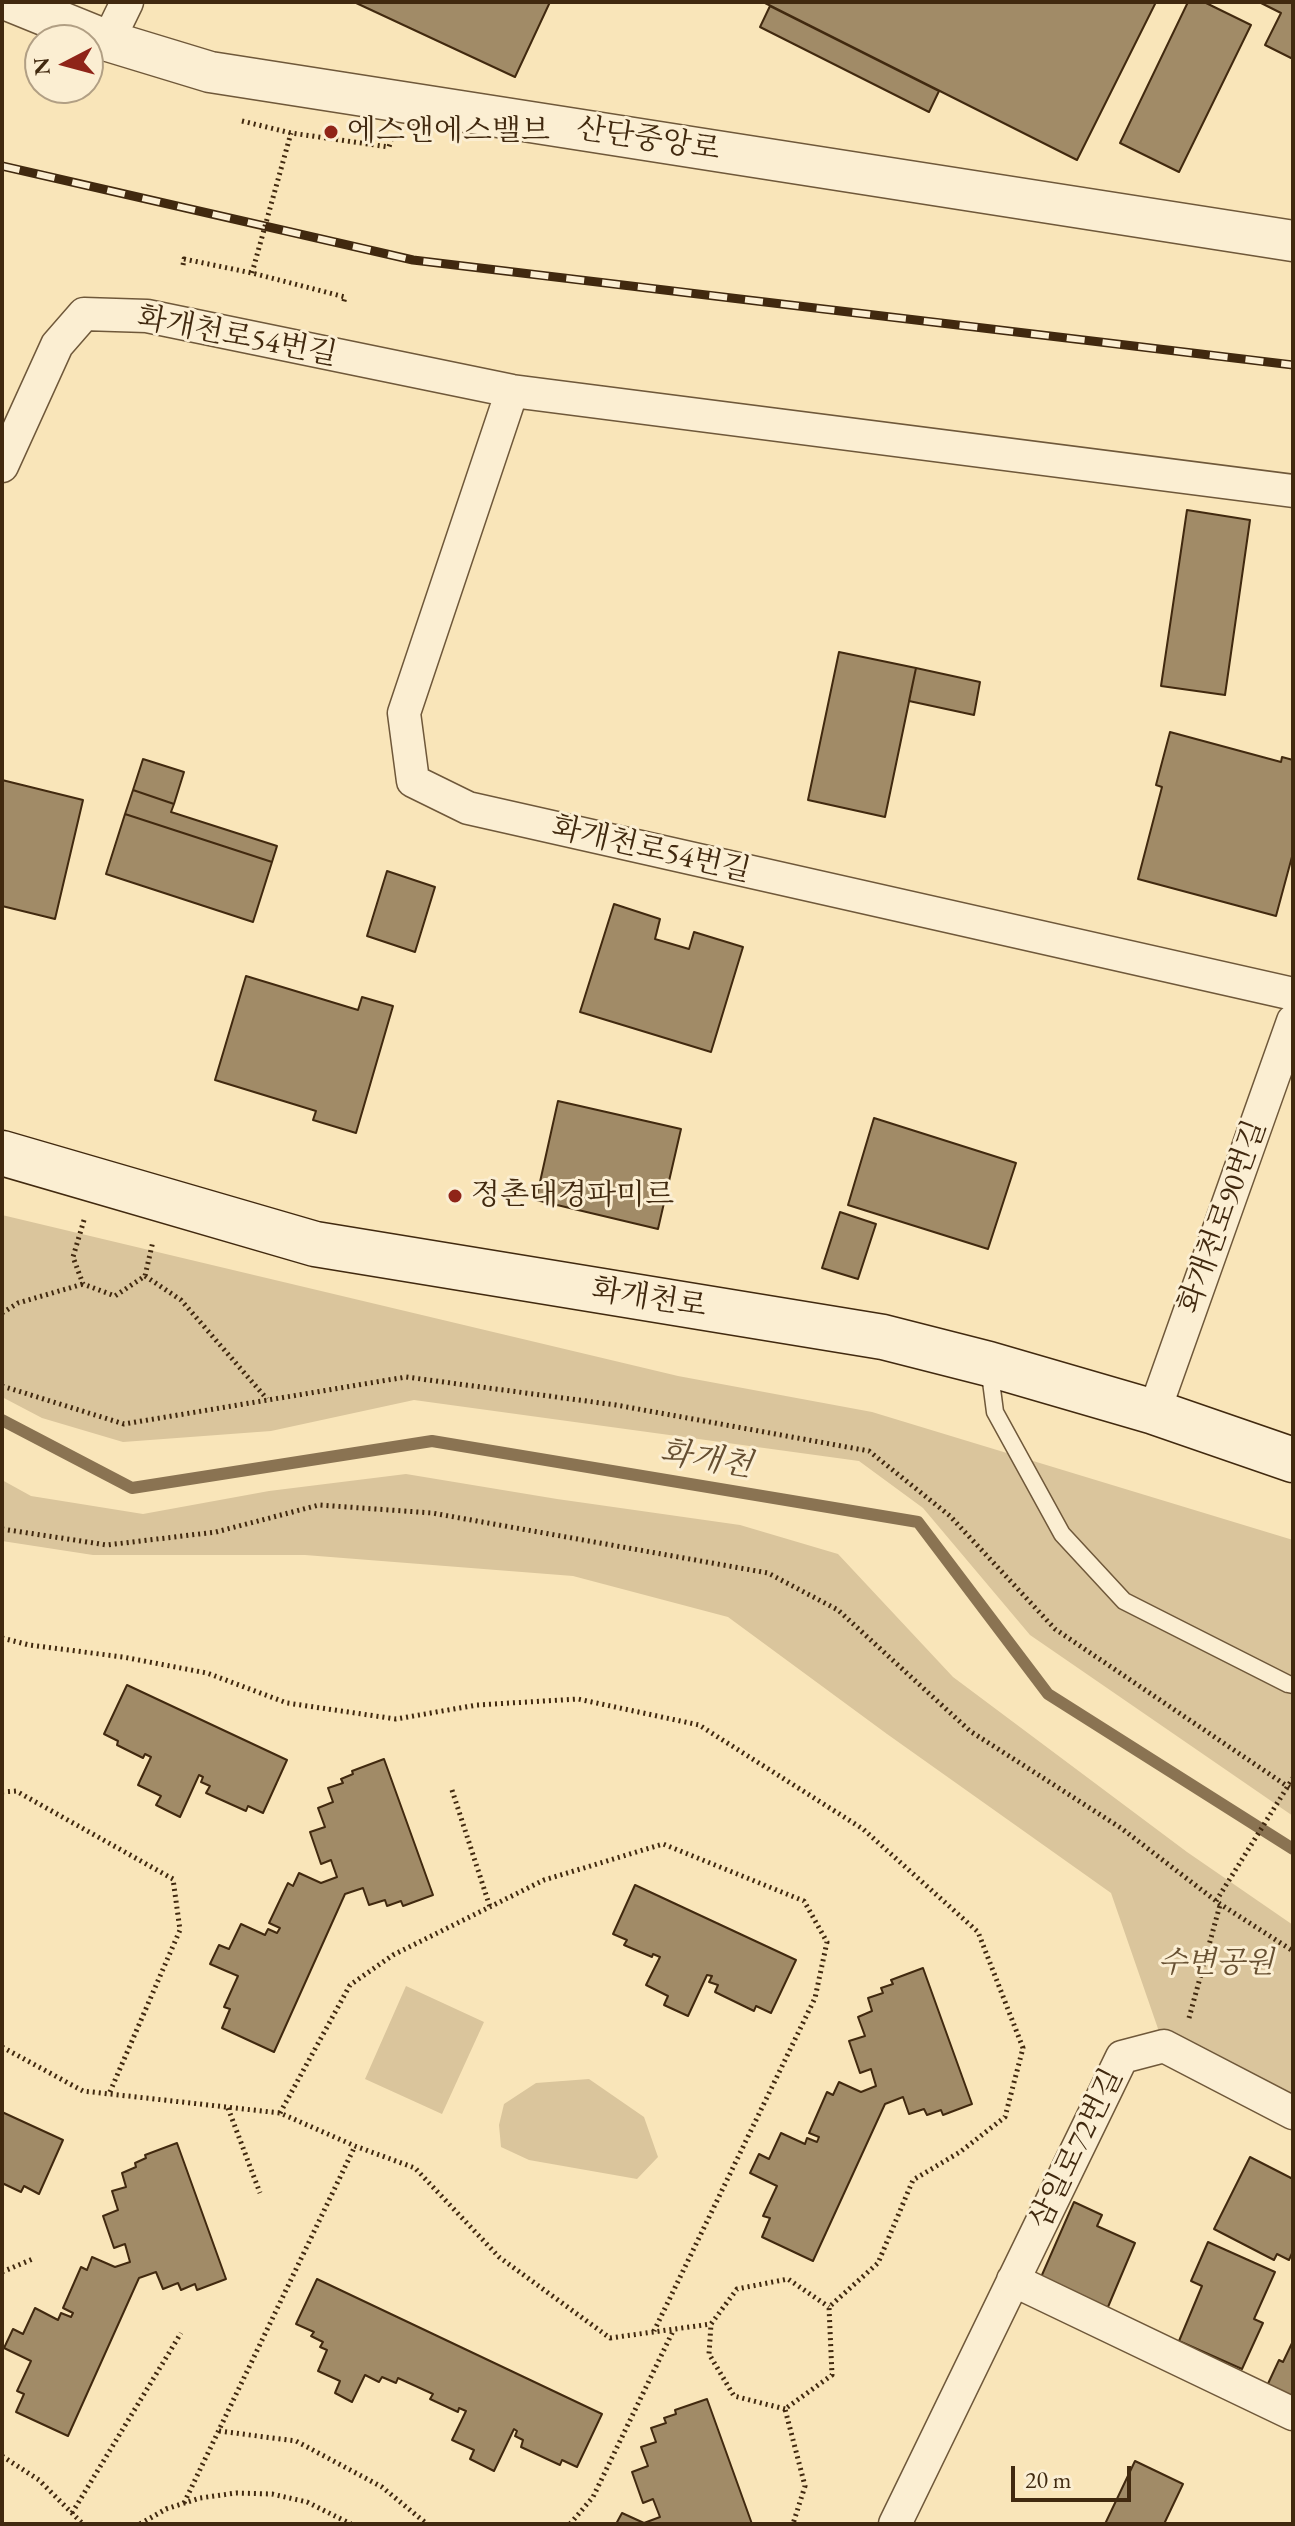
<!DOCTYPE html>
<meta charset="utf-8">
<style>
body{margin:0}
#map{position:relative;width:1295px;height:2526px;overflow:hidden;background:#f9e5b9;font-family:"EB Garamond",serif}
canvas{display:block}
.frame{position:absolute;inset:0;border:4px solid #41290f;pointer-events:none}
.north{position:absolute;left:24px;top:24px;width:80px;height:80px;box-sizing:border-box;background:#fbeed2;border:2px solid #b19f84;border-radius:50%;rotate:264deg;font-size:22px;font-weight:700;line-height:32px;text-align:center;color:#41290f}
.north::after{content:'';display:block;margin:auto;width:28px;height:36px;background:#8f2418;clip-path:polygon(50% 0,100% 100%,50% 72%,0 100%)}
.scale{position:absolute;left:1011px;top:2466px;width:120px;height:36px;box-sizing:border-box;border:4px solid #41290f;border-top:0;padding-left:10px;font-size:24px;line-height:28px;white-space:nowrap;color:#41290f;-webkit-text-stroke:6px #fbeed2;paint-order:stroke}
</style>
<div id="map">
<canvas width="1295" height="2526"></canvas>
<div class="frame"></div>
<div class="north">N</div>
<div class="scale">20 m</div>
</div>
<script>
const g = document.querySelector('canvas').getContext('2d');
g.lineJoin = 'round';
function fill(path, color) { g.fillStyle = color; g.fill(path, 'evenodd'); }
const toPath = rows => new Path2D(rows.map(r => 'M' + r).join(''));
function trace(path, color, width, dash) { g.strokeStyle = color; g.lineWidth = width; g.lineCap = dash ? 'butt' : 'round'; g.setLineDash(dash || []); g.stroke(path); }
function drawText(font, color, halo, rows, align = 'center') {
  g.font = font + ' "EB Garamond","Noto Serif KR",serif'; g.lineWidth = 6; g.setLineDash([]); g.textBaseline = 'middle'; g.strokeStyle = halo; g.fillStyle = color; for (const [text, x, y, turn = 0] of rows) {
    g.save(); g.translate(x, y); g.rotate((+turn || 0) * Math.PI / 180); g.textAlign = isNaN(turn) ? turn : align; if (halo) g.strokeText(text, 0, 0); g.fillText(text, 0, 0); g.restore();
  }
}
const green = toPath([
 [2,1215,678,1376,872,1412,1293,1540,1293,1816,1030,1635,923,1508,859,1461,414,1400,271,1431,123,1442,42,1418,2,1397],
 [406,1474,557,1499,740,1525,838,1554,953,1677,1187,1852,1293,1925,1293,2113,1164,2046,1111,1893,887,1734,728,1617,573,1576,305,1555,93,1555,2,1541,2,1480,31,1496,143,1514,269,1491],
 [406,1986,484,2022,442,2114,365,2079],
 [589,2079,644,2117,658,2157,637,2179,529,2160,501,2147,499,2125,504,2104,536,2083]
]);
const stream = toPath([
 [2,1420,132,1488,432,1441,918,1522,1048,1694,1293,1849]
]);
const building = toPath([
 [354,2,550,2,515,77,354,2],
 [763,2,1156,2,1077,160,763,2],
 [1188,2,1204,2,1251,25,1179,172,1120,143,1188,2],
 [1259,2,1293,2,1293,59,1265,45,1281,13,1259,2],
 [770,6,939,91,929,112,760,27,770,6],
 [1187,510,1250,520,1225,695,1161,686,1187,510],
 [839,652,916,668,885,817,808,800,839,652],
 [916,668,980,682,974,715,909,701,916,668],
 [1170,732,1281,762,1282,757,1293,760,1293,853,1276,916,1138,879,1162,787,1156,785,1170,732],
 [143,759,184,772,174,804,133,790,143,759],
 [2,780,83,800,55,919,2,906,2,780],
 [133,790,174,804,171,812,277,846,272,862,125,814,133,790],
 [125,814,272,862,253,922,106,874,125,814],
 [387,871,435,887,415,952,367,936,387,871],
 [614,904,660,919,655,939,689,949,694,932,743,947,711,1052,580,1012,614,904],
 [246,976,358,1010,362,997,393,1006,356,1133,313,1120,316,1111,215,1080,246,976],
 [558,1101,681,1129,658,1229,536,1200,558,1101],
 [874,1118,1016,1163,988,1249,848,1205,874,1118],
 [840,1212,876,1224,858,1279,822,1268,840,1212],
 [127,1685,287,1760,263,1813,248,1806,246,1811,206,1793,210,1786,201,1782,203,1777,199,1775,180,1817,156,1805,161,1796,138,1785,151,1757,145,1754,143,1758,117,1745,118,1741,104,1734,127,1685],
 [384,1759,433,1895,403,1906,401,1901,387,1906,385,1900,369,1905,363,1888,345,1894,274,2052,222,2028,230,2009,224,2007,238,1976,210,1964,219,1945,229,1949,241,1924,265,1935,268,1929,277,1933,280,1928,269,1923,288,1883,293,1886,299,1873,321,1883,337,1877,331,1860,321,1864,310,1832,325,1827,318,1808,333,1802,328,1788,343,1783,341,1779,353,1774,352,1771,384,1759],
 [635,1885,796,1960,771,2013,756,2006,754,2011,715,1992,718,1985,709,1982,712,1976,707,1975,688,2016,664,2005,668,1996,646,1985,660,1957,653,1954,652,1957,624,1945,627,1940,613,1934,635,1885],
 [923,1968,972,2104,943,2115,941,2110,927,2115,924,2109,909,2114,903,2097,885,2104,813,2261,762,2237,770,2218,763,2216,777,2186,750,2173,759,2154,769,2159,781,2133,805,2144,807,2138,817,2142,819,2137,809,2133,827,2092,833,2095,839,2082,861,2092,876,2086,871,2069,860,2073,849,2041,865,2036,858,2017,872,2011,868,1998,883,1993,881,1988,893,1984,891,1980,923,1968],
 [2,2112,63,2140,39,2194,24,2186,21,2192,2,2183,2,2112],
 [177,2143,226,2279,197,2290,195,2284,181,2290,178,2283,163,2289,156,2272,139,2278,68,2436,16,2412,24,2394,17,2391,31,2361,4,2348,13,2329,23,2334,35,2308,58,2320,61,2313,71,2317,73,2313,63,2308,81,2267,87,2270,92,2257,115,2267,130,2262,125,2244,114,2248,103,2216,118,2210,112,2191,126,2187,122,2173,136,2167,135,2163,146,2158,145,2155,177,2143],
 [1250,2157,1293,2179,1293,2251,1289,2260,1277,2254,1274,2260,1214,2229,1250,2157],
 [1074,2202,1102,2215,1097,2226,1135,2243,1105,2314,1038,2284,1074,2202],
 [1208,2242,1275,2272,1254,2319,1263,2323,1242,2369,1179,2341,1202,2286,1191,2281,1208,2242],
 [317,2279,602,2414,577,2467,562,2460,560,2465,521,2447,523,2440,515,2436,517,2431,514,2429,494,2471,470,2459,474,2450,452,2440,466,2411,459,2408,458,2412,430,2399,433,2394,398,2378,396,2383,382,2377,379,2382,365,2375,352,2402,335,2393,340,2381,318,2371,327,2350,320,2347,323,2342,311,2336,314,2332,296,2324,317,2279],
 [1293,2341,1293,2401,1266,2388,1279,2360,1283,2362,1293,2341],
 [707,2399,752,2524,616,2524,622,2513,644,2523,660,2517,653,2499,643,2503,632,2472,648,2466,641,2447,656,2442,651,2428,666,2423,664,2418,676,2414,675,2410,707,2399],
 [1135,2461,1183,2484,1164,2524,1105,2524,1135,2461]
]);
const path = toPath([
 [242,121,291,133,389,147,391,140],
 [183,265,184,259,252,273,345,297,343,305],
 [84,1220,73,1257,83,1284,115,1296,145,1276,153,1241],
 [145,1276,181,1300,267,1399],
 [2,1313,18,1303,83,1284],
 [2,1386,124,1424,406,1377,616,1405,869,1451,950,1516,1055,1629,1293,1790],
 [2,1529,107,1545,216,1532,319,1505,432,1513,768,1573,838,1610,970,1731,1121,1828,1220,1904,1293,1951],
 [2,1638,29,1645,123,1657,207,1673,287,1703,396,1719,477,1705,578,1699,699,1725,863,1829,978,1932,1023,2048,1005,2117,960,2152,913,2180,878,2263,829,2307,832,2375,785,2409,805,2486,793,2524],
 [452,1790,490,1907],
 [2,1792,16,1791,173,1879,180,1930,109,2094],
 [1216,1901,1293,1778],
 [1189,2018,1220,1905],
 [2,2047,83,2091,280,2113,355,2146,415,2168,499,2257,610,2338,711,2324],
 [228,2108,260,2193],
 [280,2113,350,1985,393,1955,544,1880,663,1844,804,1901,827,1942,815,1998,654,2331],
 [2,2272,35,2258],
 [785,2409,734,2396,709,2354,711,2324,737,2289,788,2279,829,2307],
 [219,2431,296,2441,382,2487,427,2524],
 [2,2456,39,2480,83,2524],
 [184,2503,355,2146],
 [72,2513,181,2333],
 [140,2524,166,2509,200,2498,236,2493,272,2494,307,2502,351,2524],
 [570,2524,593,2497,674,2329]
]);
const service = toPath([
 [989,1366,995,1412,1062,1534,1124,1601,1288,1684,1293,1685]
]);
const minor = toPath([
 [108,41,127,2],
 [512,391,404,713,413,781,468,808,1293,994],
 [2,466,57,345,84,314,147,316,512,391,1293,491],
 [1154,1412,1293,1021],
 [1013,2280,1293,2414],
 [895,2524,1122,2057,1164,2046,1293,2113]
]);
const tertiary = toPath([
 [12,2,108,41,210,72,1293,241]
]);
const secondary = toPath([
 [2,1153,315,1244,883,1337,989,1364,1154,1412,1293,1460]
]);
const rail = toPath([
 [2,166,413,260,1293,365]
]);
const pathBridge = toPath([
 [252,273,291,133]
]);
const markers = [
 [331,132,8,"#8f2418"],
 [455,1196,8,"#8f2418"]
];
const poiNames = [
 ["에스앤에스밸브",347,132],
 ["정촌대경파미르",471,1196]
];
const streetNames = [
 ["산단중앙로",648,140,9],
 ["화개천로54번길",237,337,11],
 ["화개천로54번길",651,850,13],
 ["화개천로90번길",1223,1217,-70],
 ["화개천로",649,1299,9],
 ["삼일로72번길",1077,2149,-64]
];
const parkNames = [
 ["수변공원",1216,1964]
];
const waterNames = [
 ["화개천",706,1460,9]
];
fill(green, '#dac59c');
trace(stream, '#8a7352', 12);
fill(building, '#a18b67');
trace(building, '#41290f', 2);
trace(service, '#6f583a', 19);
trace(minor, '#6f583a', 35);
trace(tertiary, '#6f583a', 43);
trace(secondary, '#41290f', 47);
trace(path, '#41290f', 5, [2, 4]);
trace(service, '#fbeed2', 16);
trace(minor, '#fbeed2', 32);
trace(tertiary, '#fbeed2', 40);
trace(secondary, '#fbeed2', 44);
trace(rail, '#41290f', 9);
trace(rail, '#fbeed2', 6, [18]);
trace(pathBridge, '#41290f', 5, [2, 4]);
for (const [x, y, r, color] of markers) { const dot = new Path2D(); dot.arc(x, y, r, 0, 2 * Math.PI); g.fillStyle = color; g.fill(dot); trace(dot, '#fbeed2', 3); }
drawText('30px', '#41290f', '#fbeed2', poiNames, 'left');
drawText('30px', '#41290f', '#fbeed2', streetNames);
drawText('italic 30px', '#675032', '#fbeed2', parkNames);
drawText('italic 32px', '#654e31', '#fbeed2', waterNames);
</script>
